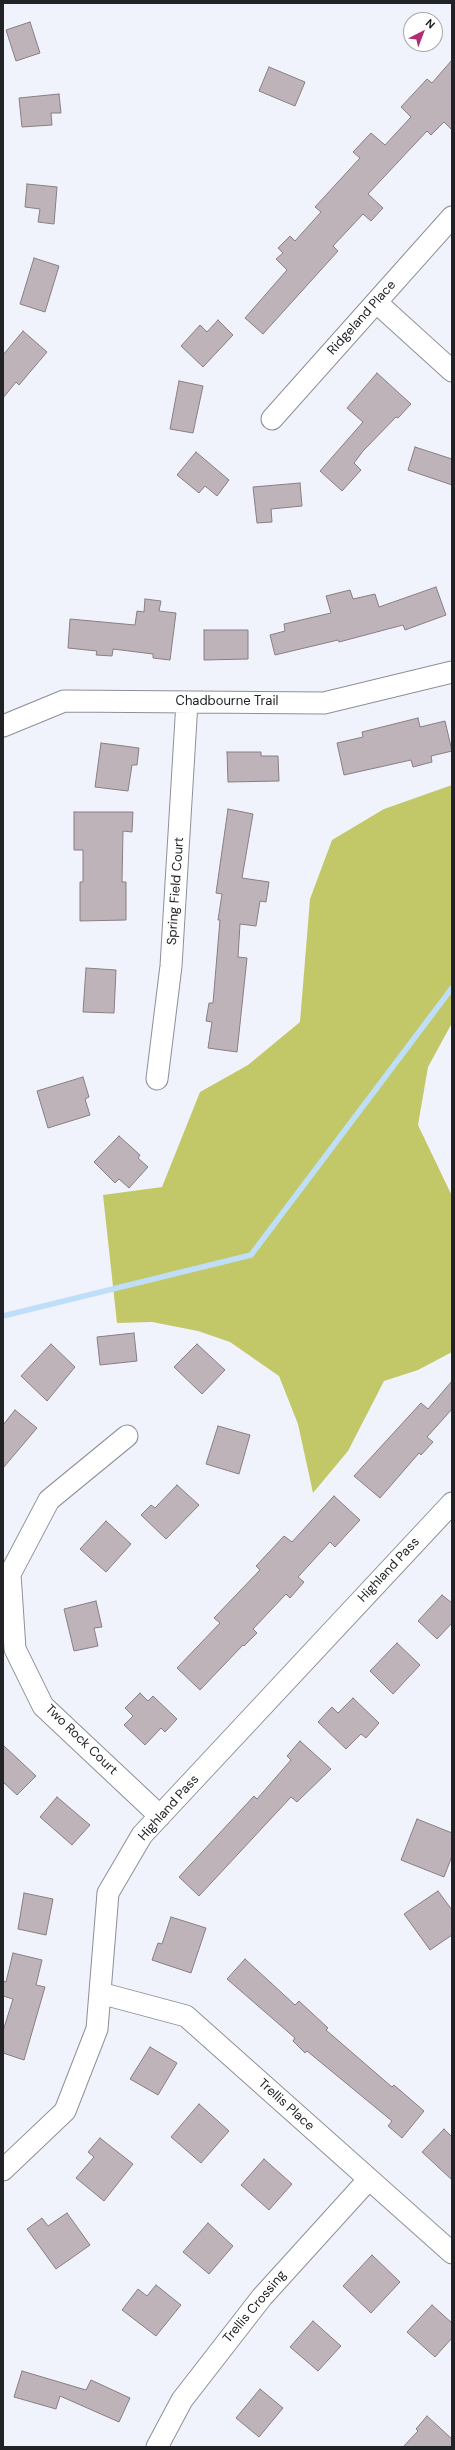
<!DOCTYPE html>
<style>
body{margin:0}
#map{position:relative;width:455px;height:2450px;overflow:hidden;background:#f1f3fc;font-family:"DM Sans",sans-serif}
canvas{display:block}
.frame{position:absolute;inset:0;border:4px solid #212225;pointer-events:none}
.north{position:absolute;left:403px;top:12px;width:40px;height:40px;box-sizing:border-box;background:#fff;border:1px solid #a6a7a8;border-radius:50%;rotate:42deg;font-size:11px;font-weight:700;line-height:16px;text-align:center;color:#212225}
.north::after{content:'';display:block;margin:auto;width:14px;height:18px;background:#b12d73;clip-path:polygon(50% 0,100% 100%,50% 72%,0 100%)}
</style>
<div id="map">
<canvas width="455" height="2450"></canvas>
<div class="frame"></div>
<div class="north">N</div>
</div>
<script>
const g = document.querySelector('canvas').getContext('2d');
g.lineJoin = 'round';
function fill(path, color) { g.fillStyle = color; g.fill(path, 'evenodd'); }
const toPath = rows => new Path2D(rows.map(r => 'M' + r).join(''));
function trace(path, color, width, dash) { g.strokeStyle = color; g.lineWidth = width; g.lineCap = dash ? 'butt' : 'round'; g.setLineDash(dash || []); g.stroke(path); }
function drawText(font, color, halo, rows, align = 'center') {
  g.font = font + ' "DM Sans",sans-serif'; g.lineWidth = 3.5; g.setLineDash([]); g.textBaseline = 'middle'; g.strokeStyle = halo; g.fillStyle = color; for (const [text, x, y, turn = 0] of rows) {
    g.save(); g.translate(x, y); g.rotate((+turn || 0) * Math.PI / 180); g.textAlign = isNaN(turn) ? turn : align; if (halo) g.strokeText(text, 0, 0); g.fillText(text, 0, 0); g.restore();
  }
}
const forest = toPath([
 [452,785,452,1023,428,1067,418,1125,452,1196,452,1352,418,1370,384,1381,348,1451,313,1493,298,1424,279,1376,230,1342,198,1331,152,1322,117,1323,103,1195,162,1187,200,1092,248,1065,300,1022,310,899,332,840,384,809]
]);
const stream = toPath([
 [3,1316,251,1255,452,988]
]);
const building = toPath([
 [30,22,40,53,16,61,6,30,30,22],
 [452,60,452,130,444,122,431,135,427,131,368,194,383,208,371,221,363,214,333,246,338,251,263,334,245,318,287,270,276,259,283,253,278,248,290,236,295,241,321,212,315,207,360,158,353,152,371,133,385,145,411,117,401,107,427,79,432,83,452,60],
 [269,67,305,82,295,106,259,91,269,67],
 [59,94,61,113,51,113,52,125,22,127,19,98,59,94],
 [27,184,57,187,54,224,38,222,40,209,25,207,27,184],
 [34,258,59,266,45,312,20,304,34,258],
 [218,320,233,335,203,367,181,346,200,325,207,332,218,320],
 [23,331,47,352,19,385,16,382,3,398,3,355,23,331],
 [377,373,411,404,398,418,396,417,363,451,354,463,361,470,342,491,320,471,363,422,347,408,377,373],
 [179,381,203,386,193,433,170,429,179,381],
 [415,447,452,459,452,485,408,470,415,447],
 [196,452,229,480,217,496,205,486,199,493,177,475,196,452],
 [300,483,302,506,271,509,272,522,257,523,253,487,300,483],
 [436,587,446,615,405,630,403,625,339,642,338,640,275,655,270,635,285,631,284,624,331,613,326,596,350,590,353,599,375,594,379,607,436,587],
 [145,599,161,601,159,611,176,613,170,660,153,658,153,654,113,649,112,656,96,655,97,651,68,648,70,619,135,625,137,611,144,612,145,599],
 [204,630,248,630,248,659,204,660,204,630],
 [418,718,420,727,445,721,452,751,431,756,432,762,413,767,411,760,344,775,337,743,363,737,362,732,418,718],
 [101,743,139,748,137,765,132,765,128,791,95,787,101,743],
 [227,752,261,752,261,756,278,756,279,781,228,782,227,752],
 [228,809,253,814,242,878,269,882,266,902,260,901,256,926,240,924,238,957,247,958,237,1052,208,1048,212,1022,206,1021,209,1003,213,1003,220,920,218,920,222,894,216,893,228,809],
 [74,812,133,812,132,832,123,831,122,882,126,882,126,920,80,921,80,882,83,882,83,850,74,850,74,812],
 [86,968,116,970,114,1013,83,1012,86,968],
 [83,1077,89,1097,85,1099,90,1115,48,1128,37,1091,83,1077],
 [119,1136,140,1155,138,1158,148,1167,129,1188,119,1179,115,1183,94,1162,119,1136],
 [134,1333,137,1361,100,1365,97,1337,134,1333],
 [51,1344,75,1367,47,1401,21,1376,51,1344],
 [197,1344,225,1370,202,1394,174,1367,197,1344],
 [452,1381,452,1409,427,1437,433,1442,421,1455,419,1453,380,1498,354,1476,421,1403,428,1409,452,1381],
 [15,1410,37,1428,3,1468,3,1425,15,1410],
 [218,1426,250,1435,239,1474,206,1464,218,1426],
 [177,1485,199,1505,166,1539,141,1515,151,1505,155,1508,177,1485],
 [334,1496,360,1520,335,1547,330,1542,298,1577,304,1582,290,1598,286,1594,253,1629,257,1633,244,1646,243,1645,200,1690,177,1668,220,1623,214,1618,260,1570,256,1566,284,1536,292,1542,334,1496],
 [106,1521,131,1544,106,1572,80,1549,106,1521],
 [442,1595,452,1603,452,1623,437,1639,418,1621,442,1595],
 [96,1601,102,1627,94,1628,98,1646,74,1651,64,1609,96,1601],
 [397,1643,420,1665,393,1694,370,1671,397,1643],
 [140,1693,148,1701,153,1696,177,1719,165,1732,161,1728,145,1745,124,1725,133,1716,125,1708,140,1693],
 [353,1698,379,1723,366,1738,361,1734,346,1749,318,1722,332,1707,338,1713,353,1698],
 [300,1741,331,1769,297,1802,291,1797,199,1896,179,1877,254,1796,257,1799,291,1760,287,1756,300,1741],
 [3,1745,36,1776,17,1795,3,1782,3,1745],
 [57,1797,90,1825,72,1845,40,1817,57,1797],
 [417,1819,452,1833,452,1856,444,1877,401,1860,417,1819],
 [438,1891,452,1910,452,1935,430,1950,404,1914,438,1891],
 [24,1893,53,1899,46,1935,18,1929,24,1893],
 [171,1917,206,1928,191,1973,152,1960,158,1943,162,1944,171,1917],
 [13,1953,42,1960,36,1985,45,1987,24,2060,3,2053,3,2031,13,1999,3,1996,3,1981,6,1982,13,1953],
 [245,1959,295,2005,299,2001,328,2028,326,2030,392,2087,394,2085,424,2111,402,2138,388,2126,392,2121,307,2051,305,2053,293,2041,295,2038,227,1979,245,1959],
 [150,2047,177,2063,158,2095,130,2079,150,2047],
 [199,2104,229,2131,201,2163,171,2137,199,2104],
 [444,2129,452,2137,452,2180,422,2152,444,2129],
 [100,2138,133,2164,104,2201,76,2178,94,2157,88,2152,100,2138],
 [264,2159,292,2184,269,2210,241,2185,264,2159],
 [67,2213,90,2245,56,2269,27,2229,42,2218,48,2226,67,2213],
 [208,2223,233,2246,209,2274,183,2252,208,2223],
 [372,2255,400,2282,371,2313,343,2286,372,2255],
 [156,2285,181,2305,156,2336,122,2310,138,2289,147,2296,156,2285],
 [432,2305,452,2323,452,2338,435,2357,407,2332,432,2305],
 [313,2321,341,2346,318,2371,290,2347,313,2321],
 [22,2371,86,2390,91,2380,130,2398,119,2422,60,2396,56,2409,14,2397,22,2371],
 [260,2389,283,2408,259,2437,236,2418,260,2389],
 [427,2416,452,2439,452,2447,403,2447,418,2431,416,2429,427,2416]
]);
const street = toPath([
 [376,302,452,371],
 [272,419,452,217],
 [3,726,64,701,324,703,452,672],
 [157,1079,171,966,187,702],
 [127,1436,49,1500,10,1574,15,1649,43,1706,160,1816],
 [100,1993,186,2016,452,2253],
 [3,2170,65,2111,97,2029,108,1893,142,1835,452,1503],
 [157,2447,182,2400,262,2297,369,2179]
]);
const streetNames = [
 ["Ridgeland Place",362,318,-48],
 ["Chadbourne Trail",227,702],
 ["Spring Field Court",176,891,-86],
 ["Highland Pass",389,1570,-47],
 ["Two Rock Court",81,1740,44],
 ["Highland Pass",169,1808,-48],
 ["Trellis Place",286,2105,42],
 ["Trellis Crossing",255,2307,-50]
];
fill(forest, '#c2c767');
trace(stream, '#bfdff8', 5.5);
fill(building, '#bdb3b8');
trace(building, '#887e83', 1);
trace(street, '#8e8f98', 23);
trace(street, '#fff', 21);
drawText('13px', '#212225', '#fff', streetNames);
</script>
